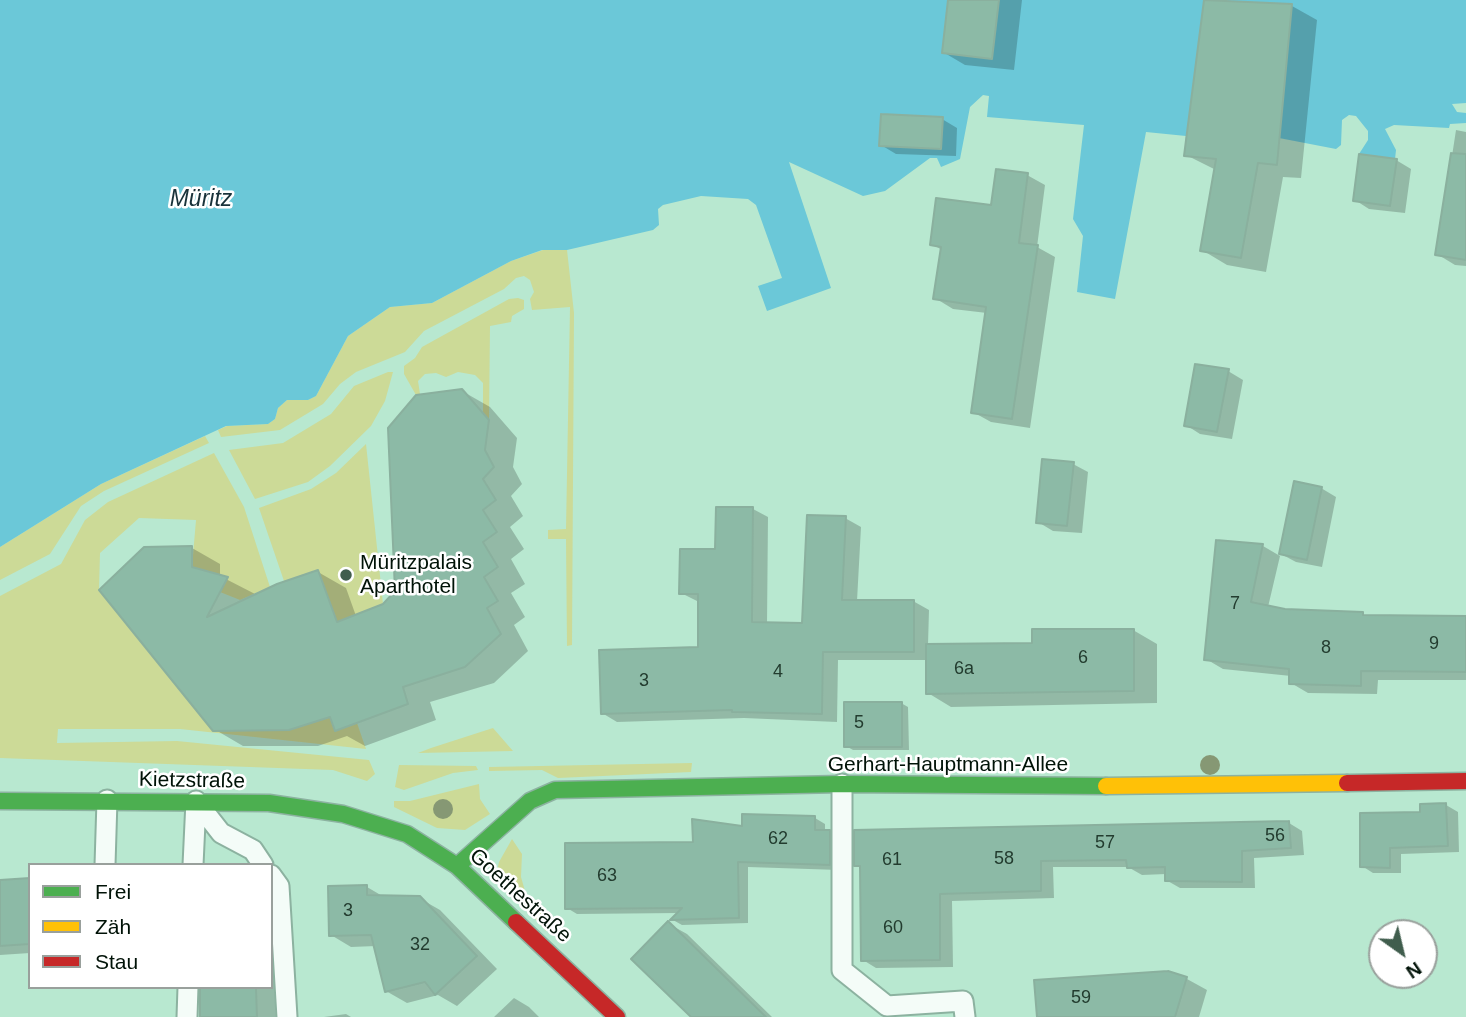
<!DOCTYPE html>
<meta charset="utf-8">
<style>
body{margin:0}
#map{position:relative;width:1466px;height:1017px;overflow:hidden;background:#b8e8d0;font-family:Arial,sans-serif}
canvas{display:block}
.legend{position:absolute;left:28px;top:863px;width:245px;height:126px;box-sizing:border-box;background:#fff;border:2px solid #99a09c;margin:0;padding:9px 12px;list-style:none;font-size:21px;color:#001207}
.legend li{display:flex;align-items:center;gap:14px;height:35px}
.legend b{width:35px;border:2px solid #99a09c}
.north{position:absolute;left:1368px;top:919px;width:70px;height:70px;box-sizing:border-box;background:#fff;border:2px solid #99a09c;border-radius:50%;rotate:146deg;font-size:19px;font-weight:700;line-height:28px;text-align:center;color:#001207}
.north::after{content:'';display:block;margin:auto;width:24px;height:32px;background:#405d4d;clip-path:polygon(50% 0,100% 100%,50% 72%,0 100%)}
</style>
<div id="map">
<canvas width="1466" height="1017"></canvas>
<ul class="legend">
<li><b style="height:9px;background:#4caf50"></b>Frei</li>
<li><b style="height:9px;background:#ffc107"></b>Zäh</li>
<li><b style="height:9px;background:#c62828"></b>Stau</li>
</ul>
<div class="north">N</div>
</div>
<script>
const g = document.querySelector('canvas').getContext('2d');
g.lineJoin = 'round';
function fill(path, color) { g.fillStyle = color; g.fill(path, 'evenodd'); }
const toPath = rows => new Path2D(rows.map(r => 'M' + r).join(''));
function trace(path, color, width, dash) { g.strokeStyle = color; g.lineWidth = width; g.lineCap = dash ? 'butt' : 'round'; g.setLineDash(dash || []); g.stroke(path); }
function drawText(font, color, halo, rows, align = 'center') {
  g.font = font + ' Arial,sans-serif'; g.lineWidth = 5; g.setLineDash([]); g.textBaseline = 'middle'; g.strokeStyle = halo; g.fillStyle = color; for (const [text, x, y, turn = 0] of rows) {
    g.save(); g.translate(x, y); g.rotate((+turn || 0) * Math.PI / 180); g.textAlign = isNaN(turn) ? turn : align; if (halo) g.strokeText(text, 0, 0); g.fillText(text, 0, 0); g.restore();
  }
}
const green = toPath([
 [543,250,567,250,574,313,572,645,567,646,566,539,548,539,548,530,566,529,570,307,532,310,530,299,534,292,530,280,524,276,516,278,504,289,424,331,405,352,356,372,340,384,323,404,280,430,221,437,218,430,227,426,268,424,275,419,278,408,287,400,308,400,316,396,348,336,390,307,432,303,511,261],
 [518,298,524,300,524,309,512,316,511,322,490,326,489,420,483,413,483,383,475,375,458,372,446,377,436,373,425,374,418,381,420,394,416,395,404,374,404,366,415,358,422,347,509,299],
 [388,372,393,372,385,401,371,426,330,466,308,482,255,499,229,450,283,443,331,414,354,386],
 [205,436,209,443,104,491,81,506,50,554,0,580,0,547,101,484],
 [366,444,383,604,337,622,318,570,284,581,259,508,311,489,336,473],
 [214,453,244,507,270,587,240,600,220,592,228,577,192,567,196,520,139,518,100,553,99,590,213,731,289,730,330,717,335,731,357,723,366,749,180,729,58,729,57,743,177,741,369,760,375,774,367,781,333,770,0,758,0,596,61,564,85,520,108,502],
 [493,728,513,751,418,753,431,748],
 [692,763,691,772,558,778,542,770,489,771,489,767],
 [399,765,476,766,478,770,453,773,404,790,395,787],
 [479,784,480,799,490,814,465,830,437,828,394,807,394,801,410,801],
 [512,839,522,854,521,877,527,898,559,928,557,930,546,931,500,880,497,871,499,862]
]);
const water = toPath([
 [0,0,1466,0,1466,103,1452,104,1457,112,1466,113,1466,123,1450,124,1449,128,1394,125,1385,129,1396,150,1390,206,1353,201,1359,154,1368,140,1368,131,1356,116,1349,115,1342,120,1341,145,1336,149,1279,138,1277,165,1184,156,1186,136,1146,132,1115,299,1077,292,1083,236,1073,219,1084,125,987,117,989,96,983,95,970,107,960,159,941,167,937,158,930,158,885,191,863,196,789,162,831,288,767,311,758,286,782,278,756,205,748,199,701,196,663,205,658,209,659,225,653,230,567,250,542,250,511,261,432,303,390,307,348,336,316,396,308,400,287,400,278,408,275,419,268,424,226,426,101,484,0,547]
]);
const shadow = toPath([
 [949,0,1022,0,1014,70,965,65,943,52],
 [1205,0,1292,6,1317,20,1301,178,1283,177,1266,272,1227,265,1202,250,1216,170,1186,155],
 [942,119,957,128,956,156,896,154,881,145],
 [1456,130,1466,132,1466,266,1455,265,1437,254],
 [1396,160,1411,169,1405,213,1369,209,1355,200],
 [1027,175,1045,185,1037,247,1055,257,1030,428,991,422,973,412,987,313,953,309,935,298,942,250,932,244,993,207],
 [1228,371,1243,380,1232,439,1200,434,1186,425],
 [462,391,490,407,517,438,513,467,522,484,511,496,523,516,510,527,524,549,511,559,525,584,511,593,525,617,514,625,528,651,494,683,430,702,436,720,365,746,347,736,318,746,243,746,214,729,102,590,192,548,220,564,220,576,257,595,318,572,346,588,356,616,384,605,397,591],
 [1073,464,1088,472,1082,533,1053,531,1038,522],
 [1321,488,1336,497,1322,567,1296,562,1281,554],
 [753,509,768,517,767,624,804,624,845,518,861,527,857,601,913,601,929,610,928,645,1034,645,1133,630,1157,644,1157,703,951,707,928,693,928,660,838,660,837,722,744,718,617,722,602,713,699,648,699,602,681,593],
 [1263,546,1280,556,1268,607,1285,611,1362,614,1368,617,1466,618,1466,680,1378,680,1377,694,1308,693,1291,683,1291,676,1223,669,1206,659],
 [901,703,908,707,909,750,853,750,846,746],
 [1446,805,1458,812,1459,852,1401,854,1401,873,1373,873,1362,866,1422,814],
 [815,818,825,824,825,832,839,838,839,870,748,867,748,923,682,925,673,920,679,913,577,914,567,908,694,844,743,828],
 [1289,823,1302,831,1304,855,1254,858,1255,888,1180,888,1166,880,1166,874,1142,875,1128,867,1053,867,1054,898,952,901,953,967,876,968,863,960,862,868,856,864],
 [30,879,30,953,0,955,0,882],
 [367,887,384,897,419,898,440,910,497,969,457,1006,438,995,407,1003,386,991,376,946,351,947,331,935],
 [272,899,276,1017,201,1017,200,987,271,987],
 [669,924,687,934,772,1017,694,1017],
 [1168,973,1187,979,1207,990,1199,1017,1038,1017],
 [514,998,529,1007,539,1017,494,1017],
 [346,1014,351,1017,324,1017]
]);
const building = toPath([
 [948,0,999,0,992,59,942,53,948,0],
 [1204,0,1292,4,1277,165,1258,163,1241,258,1200,251,1216,159,1184,156,1204,0],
 [881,114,943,117,941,149,879,146,881,114],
 [1451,153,1466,154,1466,260,1435,255,1451,153],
 [1359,154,1397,159,1390,206,1353,201,1359,154],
 [996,169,1028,173,1019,243,1038,245,1012,419,971,413,986,307,933,299,941,247,930,245,936,198,991,205,996,169],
 [1195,364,1229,369,1217,432,1184,426,1195,364],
 [462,389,489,420,485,450,494,467,483,479,496,500,483,510,497,532,483,542,498,567,484,577,498,601,487,608,501,634,465,667,403,687,408,704,335,731,330,717,289,730,213,731,99,590,144,547,192,546,192,567,228,577,207,617,277,584,318,570,337,622,383,604,395,591,388,428,416,395,462,389],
 [1042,459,1074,462,1067,526,1036,523,1042,459],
 [1294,481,1322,487,1307,560,1279,554,1294,481],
 [716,507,753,507,752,622,802,623,807,515,846,516,842,600,914,600,914,652,823,652,822,714,732,712,732,710,601,714,599,650,698,647,698,594,679,594,680,549,715,549,716,507],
 [1216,540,1263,544,1251,602,1285,609,1363,612,1363,615,1466,616,1466,672,1361,671,1361,686,1289,684,1289,669,1204,660,1216,540],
 [1032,629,1134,629,1134,691,926,694,926,644,1032,643,1032,629],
 [844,702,902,702,902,747,844,747,844,702],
 [1446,803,1448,846,1390,848,1390,868,1360,867,1360,813,1420,812,1420,804,1446,803],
 [742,814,815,816,815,830,830,830,830,865,738,862,739,918,670,920,682,908,565,909,565,843,693,842,692,819,742,826,742,814],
 [1289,821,1291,848,1242,851,1242,882,1165,881,1165,867,1127,868,1126,860,1041,861,1041,891,940,894,940,960,861,961,860,866,854,866,854,830,1289,821],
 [30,878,30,944,0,946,0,880,30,878],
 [367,885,367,895,420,896,477,956,435,995,425,982,385,992,371,935,329,936,328,886,367,885],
 [668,921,766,1017,691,1017,631,959,668,921],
 [1168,971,1187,977,1175,1017,1037,1017,1034,980,1168,971],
 [200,987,256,987,257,1017,200,1017,200,987]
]);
const lane = toPath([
 [842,784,842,970,887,1006,963,1001,965,1017],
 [105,865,107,800],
 [193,865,196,801,221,833,253,850,263,865],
 [271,875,279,886,287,1017],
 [187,1017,188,987]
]);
const fast = toPath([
 [0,801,269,803,343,814,407,834,457,866,516,922],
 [457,866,530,801,555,790,842,784,1106,786]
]);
const slow = toPath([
 [1106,786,1347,783]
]);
const jam = toPath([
 [1347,783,1466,781],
 [516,922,617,1017]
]);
const trees = [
 [1210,765],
 [443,809]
];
const markers = [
 [346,575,7,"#405d4d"]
];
const numberNames = [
 ["7",1235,604],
 ["9",1434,644],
 ["8",1326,648],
 ["6",1083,658],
 ["6a",964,669],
 ["4",778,672],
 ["3",644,681],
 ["5",859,723],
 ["56",1275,836],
 ["62",778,839],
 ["57",1105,843],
 ["58",1004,859],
 ["61",892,860],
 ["63",607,876],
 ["3",348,911],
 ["60",893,928],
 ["32",420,945],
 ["59",1081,998]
];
const poiNames = [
 ["Müritzpalais",360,563],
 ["Aparthotel",360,587]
];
const streetNames = [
 ["Gerhart-Hauptmann-Allee",948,765],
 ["Kietzstraße",192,781,1],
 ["Goethestraße",520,896,42]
];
const waterNames = [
 ["Müritz",201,200]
];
fill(green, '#ccda97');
fill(water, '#6bc8d8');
fill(shadow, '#0003');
fill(building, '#8cbaa6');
trace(building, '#8ab09e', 2);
trace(lane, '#8cb2a0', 23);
trace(fast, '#8cb2a0', 19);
trace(slow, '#8cb2a0', 19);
trace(jam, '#8cb2a0', 19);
trace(lane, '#f4fcf8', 19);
trace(fast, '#4caf50', 16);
trace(slow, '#ffc107', 16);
trace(jam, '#c62828', 16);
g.fillStyle = '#869874';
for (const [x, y] of trees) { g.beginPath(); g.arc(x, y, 10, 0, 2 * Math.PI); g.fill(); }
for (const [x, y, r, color] of markers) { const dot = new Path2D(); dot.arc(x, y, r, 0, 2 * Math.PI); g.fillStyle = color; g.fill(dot); trace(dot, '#fff', 2.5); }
drawText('18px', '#233c2f', null, numberNames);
drawText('21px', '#001207', '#fff', poiNames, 'left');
drawText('21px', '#001207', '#fff', streetNames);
drawText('italic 23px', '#19323a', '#fff', waterNames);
</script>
